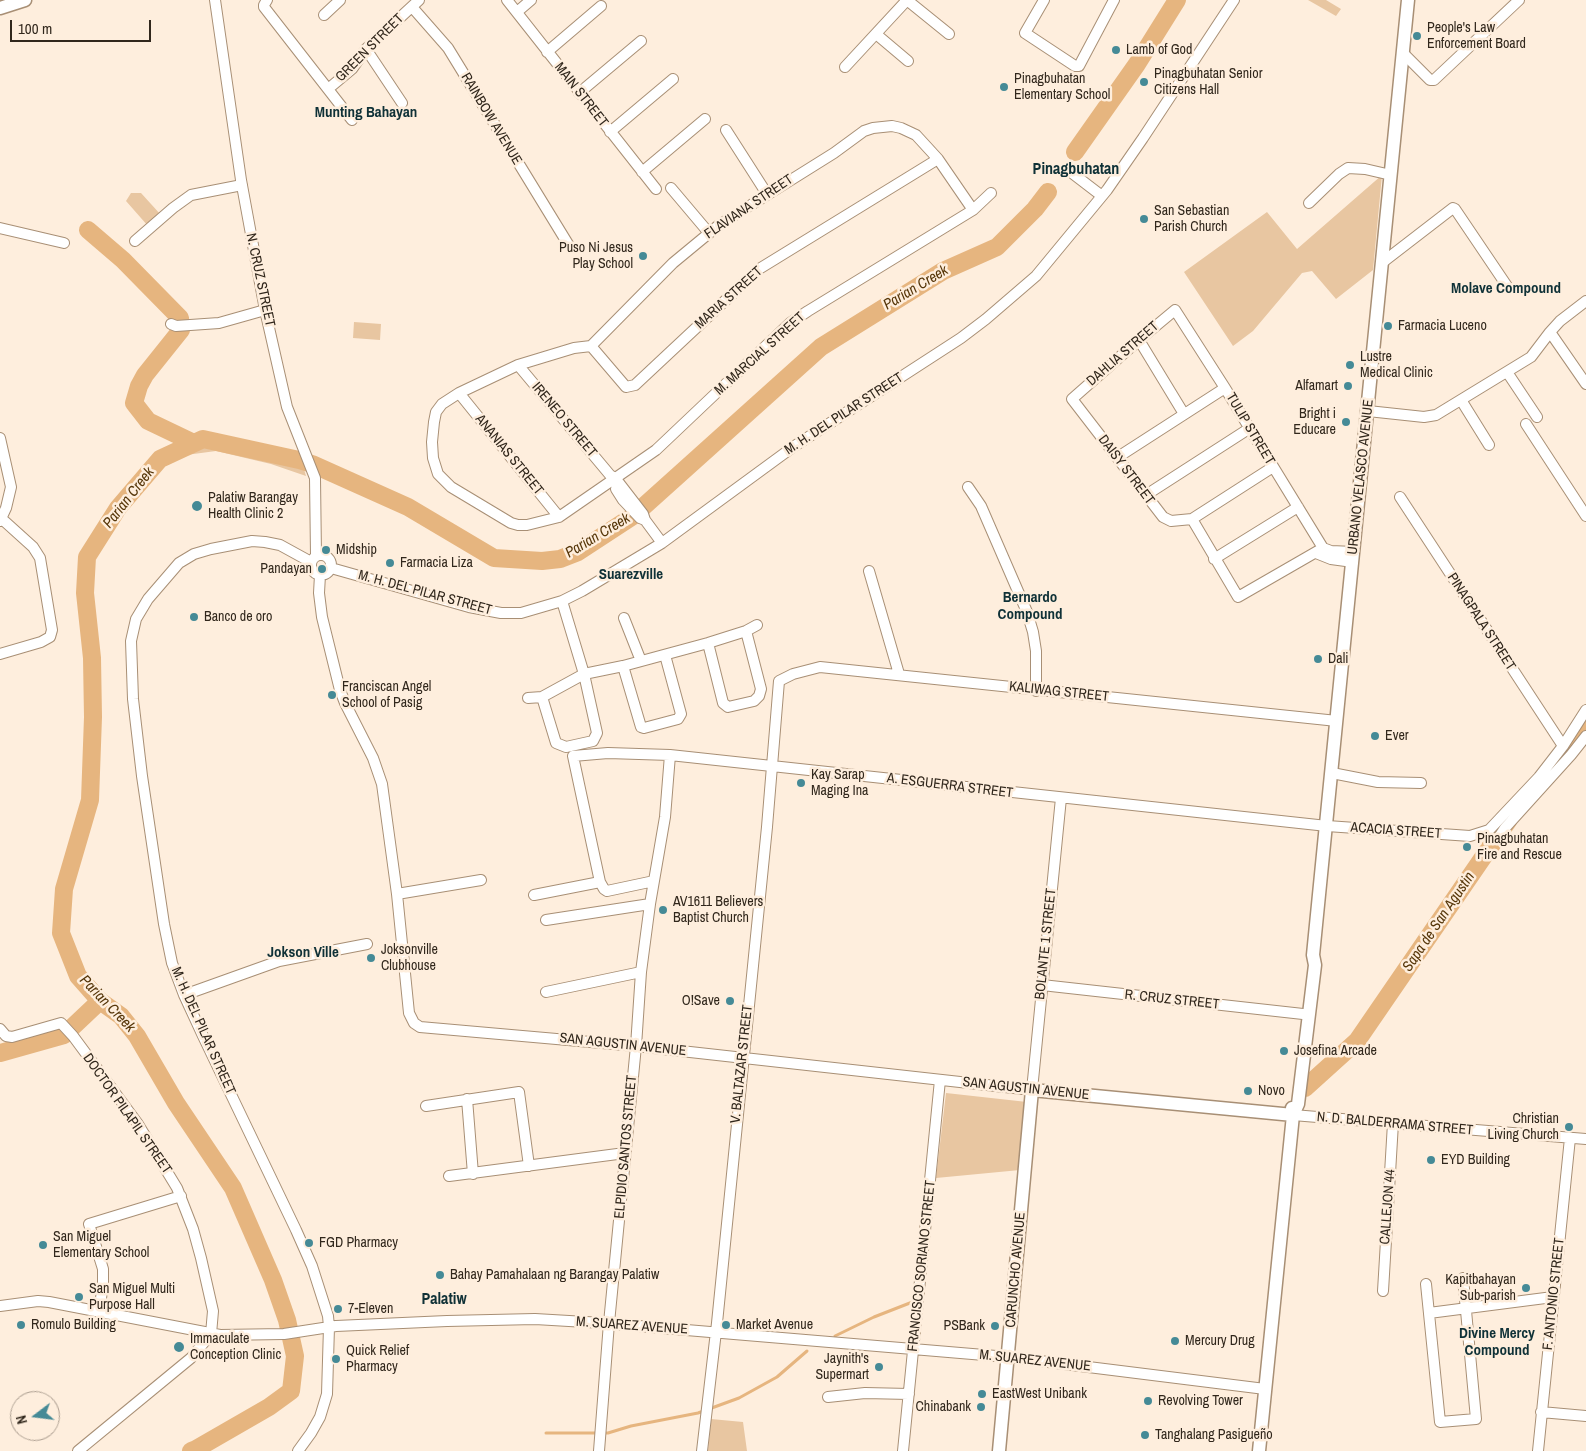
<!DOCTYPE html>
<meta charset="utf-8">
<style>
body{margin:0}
#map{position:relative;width:1586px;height:1451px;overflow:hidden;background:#feeedd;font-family:"Archivo Narrow",sans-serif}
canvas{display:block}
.north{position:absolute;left:10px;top:1391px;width:50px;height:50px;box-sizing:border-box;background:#feeedd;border:1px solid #ac9e90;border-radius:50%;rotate:255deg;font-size:14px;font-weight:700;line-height:20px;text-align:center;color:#31271c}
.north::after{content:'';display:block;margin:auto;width:18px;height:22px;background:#458a96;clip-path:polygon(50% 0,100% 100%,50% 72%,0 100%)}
.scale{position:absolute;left:10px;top:20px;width:141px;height:22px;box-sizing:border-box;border:2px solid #31271c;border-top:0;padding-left:6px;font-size:15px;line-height:18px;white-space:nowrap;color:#31271c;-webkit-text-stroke:4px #feeedd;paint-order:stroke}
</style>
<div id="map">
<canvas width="1586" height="1451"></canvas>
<div class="north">N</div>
<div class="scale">100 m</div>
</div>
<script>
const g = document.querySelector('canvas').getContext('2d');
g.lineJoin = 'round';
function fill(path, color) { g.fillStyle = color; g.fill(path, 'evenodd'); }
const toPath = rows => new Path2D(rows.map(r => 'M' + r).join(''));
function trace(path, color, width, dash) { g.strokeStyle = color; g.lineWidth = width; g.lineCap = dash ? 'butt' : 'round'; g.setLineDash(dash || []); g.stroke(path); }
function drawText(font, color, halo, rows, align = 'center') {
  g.font = font + ' "Archivo Narrow",sans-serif'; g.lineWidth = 5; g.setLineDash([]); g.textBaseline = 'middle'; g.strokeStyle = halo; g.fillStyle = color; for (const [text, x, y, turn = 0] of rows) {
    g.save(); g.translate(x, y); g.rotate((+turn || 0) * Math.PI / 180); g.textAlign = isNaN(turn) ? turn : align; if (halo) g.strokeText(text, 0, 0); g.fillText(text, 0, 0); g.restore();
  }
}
const green = toPath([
 [1308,0,1326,0,1341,9,1336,16],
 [1382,175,1373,270,1336,299,1312,271,1302,273,1253,331,1233,346,1184,272,1267,212,1297,249],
 [131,193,141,193,161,215,148,226,126,201],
 [354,322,381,324,380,340,353,338],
 [221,444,250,451,304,469,306,476,271,464,216,451,186,455,185,451,196,446],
 [946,1093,1027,1102,1020,1170,936,1178],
 [711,1419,743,1422,747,1451,708,1451]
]);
const stream = toPath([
 [835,1336,874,1317,915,1301],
 [546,1433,608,1433,631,1426,698,1413,739,1398,777,1377,807,1351]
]);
const river = toPath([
 [1075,152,1137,64,1177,0],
 [88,230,123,260,180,318,181,330,145,375,139,386,134,403,148,421,194,443],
 [1542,780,1586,726],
 [0,1053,64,1035,100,1001],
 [1305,1088,1357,1041,1508,821],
 [191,1451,196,1449,269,1407,291,1391,295,1356,287,1320,273,1280,233,1188,176,1103,137,1036,121,1016,100,1001,78,976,61,933,64,889,90,800,93,717,92,658,85,593,87,557,118,508,160,459,203,439,299,460,312,464,408,507,494,558,542,561,560,559,578,552,633,516,821,347,943,271,997,247,1035,209,1048,192]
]);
const minor = toPath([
 [215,0,241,180,265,310,287,407,315,478,316,556],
 [267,0,264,5,264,7,352,120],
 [507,0,656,189],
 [907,0,949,34],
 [1044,0,1025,33,1075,66,1079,66,1114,0],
 [412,7,448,48,568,244],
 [517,12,531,0],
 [324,15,340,0],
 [876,34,908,61],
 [366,49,402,103],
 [547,52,601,6],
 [1403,53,1430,80,1434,80,1519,0],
 [845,67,907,0],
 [328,89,352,69,366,49,419,0],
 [579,93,641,41],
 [726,130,767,194],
 [610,132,673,79],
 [642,172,705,119],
 [1072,173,1102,196],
 [671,188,709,233],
 [1309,203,1339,174,1348,168,1365,169,1391,175],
 [973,210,938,159,916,135,901,128,892,126,873,128,864,131,834,153,719,225,673,263,591,346,574,348,518,365,459,393,442,404,436,412,434,422,432,442,433,458,438,474,451,487,511,523,518,525,527,525,559,517,656,450,790,323,808,311,973,210,991,193],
 [0,228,64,243],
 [135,241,173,208,191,195,242,185],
 [1383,262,1453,208,1455,209,1507,286],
 [171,324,176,326,219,323,265,310],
 [1550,332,1586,384],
 [1139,340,1184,414],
 [591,346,626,387,635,385,759,269,938,159],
 [518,365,610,475,616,479,643,514,645,520],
 [1507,372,1537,417],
 [459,393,559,517],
 [1461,400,1489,445],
 [1368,411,1424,417,1436,415,1531,357,1550,332,1560,321,1586,301],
 [1526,424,1586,516],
 [0,438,11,487,6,508,0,521],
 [1118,457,1225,388],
 [1273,467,1192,519,1171,521,1163,517,1072,399,1139,340,1175,310,1225,388,1323,548],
 [968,487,981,506,1027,612,1033,632,1036,651,1036,691],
 [616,489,623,500,640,518,645,520,662,543],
 [1146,495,1250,428],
 [1400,497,1563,746],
 [1192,519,1238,597,1323,548],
 [1323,548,1331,551,1354,552],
 [1316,553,1331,559,1353,562],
 '311 565a10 10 0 1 1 20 0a10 10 0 1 1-20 0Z',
 [1214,559,1298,507],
 [331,568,469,607,501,613,521,613,562,601,582,591,662,543,793,447,961,338,986,319,1036,276,1107,190,1143,138,1234,0],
 [869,571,899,674],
 [320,575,319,593,322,617,340,690,345,703,373,758,382,784,397,894,409,1013,414,1023,420,1027,636,1046,1032,1090,1061,798],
 [624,618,641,661],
 [708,643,723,703,728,707,754,701,759,696,761,689,746,631],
 [0,654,41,642,50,637,52,630,40,558,33,547,2,519],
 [623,666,641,727,644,728,678,719,681,714,665,655],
 [542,697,556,743,566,747,593,741,597,733,584,674,562,601],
 [528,698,542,697,584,674,623,666,708,643,746,631,757,625],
 [1332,773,1378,782,1421,783],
 [1499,837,1505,828,1571,755,1586,736],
 [654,881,607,891,604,889,600,882,573,756,608,753,670,755,1327,826,1470,836,1489,830,1539,777,1563,746,1586,710],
 [397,894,481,880],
 [534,895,600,882],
 [546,920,650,904],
 [1042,985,1303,1014],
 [546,992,641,972],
 [184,995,279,961,367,944],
 [0,1029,6,1036,12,1037,61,1023,73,1036,138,1124,177,1188,193,1229,201,1258,213,1311,211,1334,191,1358,78,1451],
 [467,1099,473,1174],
 [426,1106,519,1092,529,1166],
 [1293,1115,1586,1139],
 [449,1176,625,1153],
 [1426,1284,1440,1422,1476,1419,1463,1278],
 [1383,1291,1393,1123],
 [0,1306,38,1301,49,1302,220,1335,284,1334,336,1326,447,1321,535,1319,603,1323,1008,1357,1265,1389],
 [99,1311,103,1285,103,1269,89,1224,181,1196],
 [1429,1313,1553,1297],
 [828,1397,865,1393,909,1394],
 [1541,1412,1586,1416],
 [298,1451,311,1433,320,1417,327,1394,329,1327,328,1316,312,1266,296,1230,203,1036,184,995,172,963,164,924,142,776,133,699,131,641,136,619,148,599,179,563,194,554,211,549,252,541,265,542,280,545,311,562],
 [599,1451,609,1323,636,1046,641,972,650,904,665,817,670,755],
 [702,1451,717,1323,767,827,779,681,793,674,820,667,1337,721],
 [903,1451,940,1080],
 [1538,1451,1570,1138]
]);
const major = toPath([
 [0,8,25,0],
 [1293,1115,1298,1104,1315,965,1313,955,1408,0],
 [999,1451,1032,1090,1293,1115],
 [1259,1451,1293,1115,1292,1108]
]);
const markers = [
 [1417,36,5,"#458a96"],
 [1116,50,5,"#458a96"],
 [1144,82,5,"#458a96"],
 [1004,87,5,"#458a96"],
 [1144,219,5,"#458a96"],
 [643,256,5,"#458a96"],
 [1388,326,5,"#458a96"],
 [1350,365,5,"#458a96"],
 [1348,386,5,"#458a96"],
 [1346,422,5,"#458a96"],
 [197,506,6,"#458a96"],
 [326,550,5,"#458a96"],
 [390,563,5,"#458a96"],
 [322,569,5,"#458a96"],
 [194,617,5,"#458a96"],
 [1318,659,5,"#458a96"],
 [332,695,5,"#458a96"],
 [1375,736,5,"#458a96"],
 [801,783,5,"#458a96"],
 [1467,847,5,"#458a96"],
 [663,910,5,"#458a96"],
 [371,958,5,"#458a96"],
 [730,1001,5,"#458a96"],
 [1284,1051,5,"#458a96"],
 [1248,1091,5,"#458a96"],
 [1569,1127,5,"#458a96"],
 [1431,1160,5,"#458a96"],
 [309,1243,5,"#458a96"],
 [43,1245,5,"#458a96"],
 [440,1275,5,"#458a96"],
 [1526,1288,5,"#458a96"],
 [79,1297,5,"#458a96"],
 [338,1309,5,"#458a96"],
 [21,1325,5,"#458a96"],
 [726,1325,5,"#458a96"],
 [995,1326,5,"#458a96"],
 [1175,1341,5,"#458a96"],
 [179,1347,6,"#458a96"],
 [336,1359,5,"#458a96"],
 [879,1367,5,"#458a96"],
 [982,1394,5,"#458a96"],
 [1148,1401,5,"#458a96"],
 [981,1407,5,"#458a96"],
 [1145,1435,5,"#458a96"]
];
const poiNames = [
 ["People's Law",1427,28],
 ["Enforcement Board",1427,44],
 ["Lamb of God",1126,50],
 ["Pinagbuhatan Senior",1154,74],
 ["Citizens Hall",1154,90],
 ["Pinagbuhatan",1014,79],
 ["Elementary School",1014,95],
 ["San Sebastian",1154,211],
 ["Parish Church",1154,227],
 ["Puso Ni Jesus",633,248,"right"],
 ["Play School",633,264,"right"],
 ["Farmacia Luceno",1398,326],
 ["Lustre",1360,357],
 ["Medical Clinic",1360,373],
 ["Alfamart",1338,386,"right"],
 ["Bright i",1336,414,"right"],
 ["Educare",1336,430,"right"],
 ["Palatiw Barangay",208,498],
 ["Health Clinic 2",208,514],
 ["Midship",336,550],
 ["Farmacia Liza",400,563],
 ["Pandayan",312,569,"right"],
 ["Banco de oro",204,617],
 ["Dali",1328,659],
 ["Franciscan Angel",342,687],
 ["School of Pasig",342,703],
 ["Ever",1385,736],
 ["Kay Sarap",811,775],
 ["Maging Ina",811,791],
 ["Pinagbuhatan",1477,839],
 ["Fire and Rescue",1477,855],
 ["AV1611 Believers",673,902],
 ["Baptist Church",673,918],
 ["Joksonville",381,950],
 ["Clubhouse",381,966],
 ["O!Save",720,1001,"right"],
 ["Josefina Arcade",1294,1051],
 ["Novo",1258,1091],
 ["Christian",1559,1119,"right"],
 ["Living Church",1559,1135,"right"],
 ["EYD Building",1441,1160],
 ["San Miguel",53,1237],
 ["Elementary School",53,1253],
 ["FGD Pharmacy",319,1243],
 ["Bahay Pamahalaan ng Barangay Palatiw",450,1275],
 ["Kapitbahayan",1516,1280,"right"],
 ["Sub-parish",1516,1296,"right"],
 ["San Miguel Multi",89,1289],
 ["Purpose Hall",89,1305],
 ["7-Eleven",348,1309],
 ["Romulo Building",31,1325],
 ["Market Avenue",736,1325],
 ["PSBank",985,1326,"right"],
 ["Immaculate",190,1339],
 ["Conception Clinic",190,1355],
 ["Mercury Drug",1185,1341],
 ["Quick Relief",346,1351],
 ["Pharmacy",346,1367],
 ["Jaynith's",869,1359,"right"],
 ["Supermart",869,1375,"right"],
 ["EastWest Unibank",992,1394],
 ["Revolving Tower",1158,1401],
 ["Chinabank",971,1407,"right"],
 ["Tanghalang Pasigueño",1155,1435]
];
const streetNames = [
 ["GREEN STREET",370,48,-45],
 ["MAIN STREET",581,95,52],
 ["RAINBOW AVENUE",491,119,59],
 ["FLAVIANA STREET",749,207,-34],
 ["N. CRUZ STREET",260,280,78],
 ["MARIA STREET",729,298,-42],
 ["M. MARCIAL STREET",760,354,-42],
 ["DAHLIA STREET",1123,354,-41],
 ["M. H. DEL PILAR STREET",844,414,-33],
 ["IRENEO STREET",564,420,50],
 ["TULIP STREET",1250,429,59],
 ["ANANIAS STREET",509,455,51],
 ["DAISY STREET",1126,470,53],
 ["URBANO VELASCO AVENUE",1361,477,-84],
 ["M. H. DEL PILAR STREET",425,593,15],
 ["PINAGPALA STREET",1481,622,57],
 ["KALIWAG STREET",1059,692,6],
 ["A. ESGUERRA STREET",950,786,7],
 ["ACACIA STREET",1396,831,4],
 ["BOLANTE 1 STREET",1046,944,-84],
 ["R. CRUZ STREET",1172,1000,6],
 ["M. H. DEL PILAR STREET",203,1031,66],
 ["SAN AGUSTIN AVENUE",623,1045,6],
 ["V. BALTAZAR STREET",742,1064,-84],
 ["SAN AGUSTIN AVENUE",1026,1089,6],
 ["DOCTOR PILAPIL STREET",127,1114,55],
 ["N. D. BALDERRAMA STREET",1395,1124,5],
 ["ELPIDIO SANTOS STREET",626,1147,-85],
 ["CALLEJON 44",1388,1207,-86],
 ["FRANCISCO SORIANO STREET",922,1266,-84],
 ["CARUNCHO AVENUE",1016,1270,-85],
 ["F. ANTONIO STREET",1554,1294,-84],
 ["M. SUAREZ AVENUE",632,1326,4],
 ["M. SUAREZ AVENUE",1035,1361,6]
];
const neighbourhoodNames = [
 ["Munting Bahayan",366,113],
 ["Molave Compound",1506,289],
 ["Suarezville",631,575],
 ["Bernardo",1030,598],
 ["Compound",1030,615],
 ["Jokson Ville",303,953],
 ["Divine Mercy",1497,1334],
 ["Compound",1497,1351]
];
const waterNames = [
 ["Parian Creek",916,288,-31],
 ["Parian Creek",129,498,-52],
 ["Parian Creek",598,536,-31],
 ["Sapa de San Agustin",1439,922,-56],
 ["Parian Creek",107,1004,46]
];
const quarterNames = [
 ["Pinagbuhatan",1076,170],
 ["Palatiw",444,1300]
];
fill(green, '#e8c6a1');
trace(stream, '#e6b57f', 3);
trace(river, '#e6b57f', 18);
trace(minor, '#a88f75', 12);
trace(major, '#a88f75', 15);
trace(minor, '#fff', 10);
trace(major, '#fff', 12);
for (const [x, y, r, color] of markers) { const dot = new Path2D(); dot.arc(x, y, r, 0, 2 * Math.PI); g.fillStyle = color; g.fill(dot); trace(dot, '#feeedd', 2); }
drawText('14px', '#31271c', '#feeedd', poiNames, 'left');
drawText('14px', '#31271c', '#feeedd', streetNames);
drawText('bold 15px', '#0f3137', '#feeedd', neighbourhoodNames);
drawText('italic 15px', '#563609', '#feeedd', waterNames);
drawText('bold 16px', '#0f3137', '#feeedd', quarterNames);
</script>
